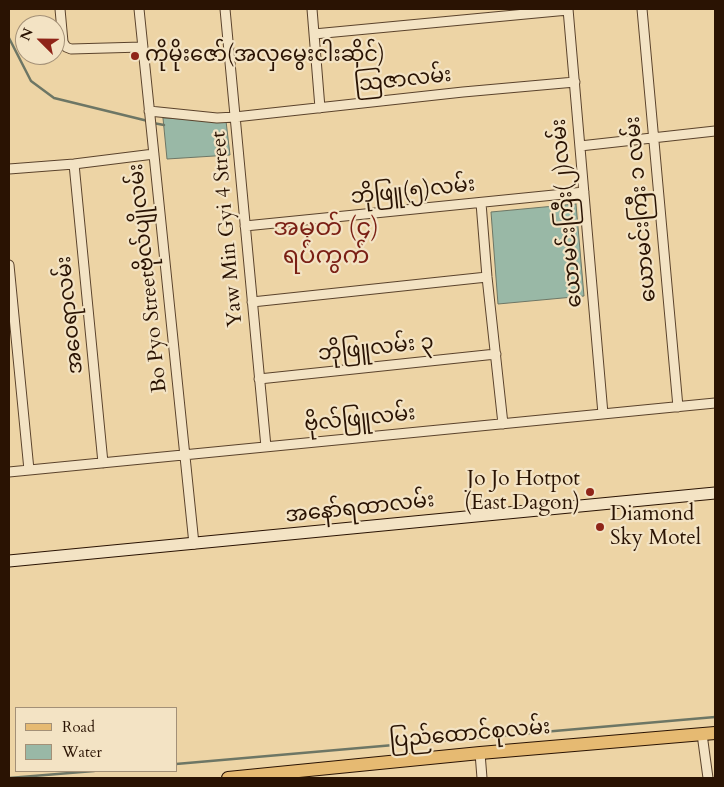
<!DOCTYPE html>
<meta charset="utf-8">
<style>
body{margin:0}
#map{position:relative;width:724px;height:787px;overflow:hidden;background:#edd4a5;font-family:Cardo,serif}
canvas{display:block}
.frame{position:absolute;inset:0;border:10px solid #2a1303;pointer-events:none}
.legend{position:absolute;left:15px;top:707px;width:162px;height:65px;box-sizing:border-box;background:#f3e3c4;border:1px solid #a39077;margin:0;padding:6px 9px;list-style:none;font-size:15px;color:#2a1303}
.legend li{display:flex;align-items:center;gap:10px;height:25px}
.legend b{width:25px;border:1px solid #a39077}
.north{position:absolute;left:15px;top:15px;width:50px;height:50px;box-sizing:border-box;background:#f3e3c4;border:1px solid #a39077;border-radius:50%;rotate:293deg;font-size:14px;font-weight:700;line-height:20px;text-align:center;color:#2a1303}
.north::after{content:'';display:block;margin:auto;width:18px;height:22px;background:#8f2418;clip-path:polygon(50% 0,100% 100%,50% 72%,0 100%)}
</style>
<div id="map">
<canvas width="724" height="787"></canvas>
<div class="frame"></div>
<ul class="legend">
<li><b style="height:6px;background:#e6ba72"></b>Road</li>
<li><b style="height:14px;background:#99b8a6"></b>Water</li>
</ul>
<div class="north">N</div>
</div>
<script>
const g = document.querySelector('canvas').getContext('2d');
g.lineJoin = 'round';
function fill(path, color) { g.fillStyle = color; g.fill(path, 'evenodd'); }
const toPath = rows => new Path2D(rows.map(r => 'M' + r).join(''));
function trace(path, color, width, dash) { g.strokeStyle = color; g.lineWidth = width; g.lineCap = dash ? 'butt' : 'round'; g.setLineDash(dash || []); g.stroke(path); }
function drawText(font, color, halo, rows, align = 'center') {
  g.font = font + ' Cardo,"Noto Sans Myanmar",serif'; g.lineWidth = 4.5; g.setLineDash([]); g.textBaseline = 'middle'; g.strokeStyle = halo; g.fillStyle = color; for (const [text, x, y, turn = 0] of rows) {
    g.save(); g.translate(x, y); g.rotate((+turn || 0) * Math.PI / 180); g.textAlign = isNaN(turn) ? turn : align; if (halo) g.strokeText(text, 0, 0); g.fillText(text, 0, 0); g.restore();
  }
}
const water = toPath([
 [163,118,226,121,230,155,167,159,163,118],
 [576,204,584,296,498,304,491,212,576,204]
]);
const stream = toPath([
 [9,38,31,81,54,98,148,121],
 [153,123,164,125],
 [176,764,715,717],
 [9,778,94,771]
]);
const street = toPath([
 [60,9,63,42,66,47,71,49,142,47],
 [139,9,194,544],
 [225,9,266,447],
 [312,9,320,108],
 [568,9,603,414],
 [642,9,678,407],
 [314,34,568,10],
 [149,111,217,118,235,117,463,92,575,82],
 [580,146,715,131],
 [74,164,103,463],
 [9,169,74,164,154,154],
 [481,203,487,277,503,424],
 [245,226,584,192],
 [9,265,29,470],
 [252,302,487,277],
 [259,379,496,354],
 [9,472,715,403],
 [702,734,708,778],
 [480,753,482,778]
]);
const secondary = toPath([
 [9,561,715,493]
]);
const primary = toPath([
 [228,778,480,753,715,733]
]);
const markers = [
 [135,56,5,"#8f2418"],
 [590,492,5,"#8f2418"],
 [600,527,5,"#8f2418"]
];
const poiNames = [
 ["ကိုမိုးဇော်(အလှမွေးငါးဆိုင်)",145,56],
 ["Jo Jo Hotpot",580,480,"right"],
 ["(East Dagon)",580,504,"right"],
 ["Diamond",610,515],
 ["Sky Motel",610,539]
];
const streetNames = [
 ["သြဇာလမ်း",403,81,-6],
 ["ဘိုဖြူ(၅)လမ်း",413,192,-6],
 ["ယောမင်းကြီး ၁ လမ်း",642,209,-95],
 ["ယောမင်းကြီး(၂)လမ်း",568,213,-95],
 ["Yaw Min Gyi 4 Street",228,229,-95],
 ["Bo Pyo Streetဗိုလ်ပျိုလမ်း",149,278,-96],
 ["အဝေရာလမ်း",71,315,-96],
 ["ဘိုဖြူလမ်း ၃",376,349,-6],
 ["ဗိုလ်ဖြူလမ်း",360,420,-6],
 ["အနော်ရထာလမ်း",360,509,-6],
 ["ပြည်ထောင်စုလမ်း",470,735,-5]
];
const quarterNames = [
 ["အမှတ် (၄)",326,229],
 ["ရပ်ကွက်",326,257]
];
fill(water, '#99b8a6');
trace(water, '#6d7665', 1);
trace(stream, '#6d7665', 2.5);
trace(street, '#5b432c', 11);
trace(secondary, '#2a1303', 13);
trace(primary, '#2a1303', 14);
trace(street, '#f3e3c4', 9);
trace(secondary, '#f3e3c4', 11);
trace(primary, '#e6ba72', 12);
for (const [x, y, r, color] of markers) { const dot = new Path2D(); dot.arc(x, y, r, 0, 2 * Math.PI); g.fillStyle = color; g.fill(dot); trace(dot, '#f3e3c4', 2); }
drawText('21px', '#2a1303', '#f3e3c4', poiNames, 'left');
drawText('21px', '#2a1303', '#f3e3c4', streetNames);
drawText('24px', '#7a1f14', '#f3e3c4', quarterNames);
</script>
